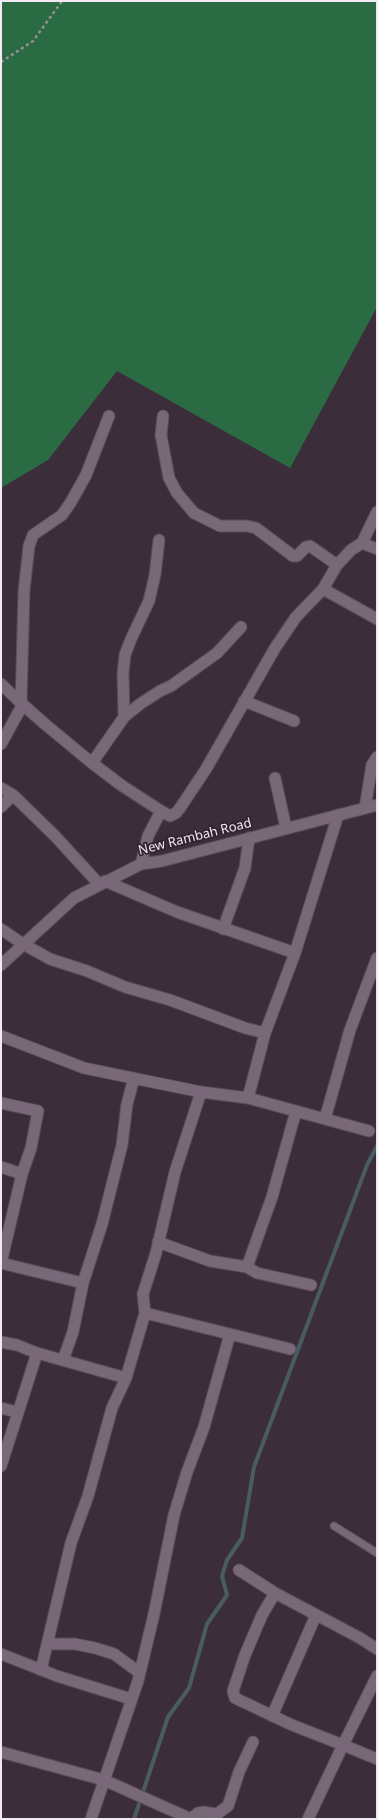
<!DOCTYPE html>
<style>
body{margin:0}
#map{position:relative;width:378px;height:1820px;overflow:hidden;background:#3c2d3b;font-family:"Noto Sans",sans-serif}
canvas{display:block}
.frame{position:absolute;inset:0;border:2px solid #f3e9f2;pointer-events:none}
</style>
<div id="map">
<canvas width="378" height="1820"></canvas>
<div class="frame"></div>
</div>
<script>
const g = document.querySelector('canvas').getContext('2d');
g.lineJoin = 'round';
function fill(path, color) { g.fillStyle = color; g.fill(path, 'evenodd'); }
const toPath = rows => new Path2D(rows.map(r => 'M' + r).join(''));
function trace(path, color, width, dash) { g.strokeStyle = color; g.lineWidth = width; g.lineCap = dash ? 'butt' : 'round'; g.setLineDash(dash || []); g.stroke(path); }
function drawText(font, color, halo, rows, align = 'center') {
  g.font = font + ' "Noto Sans",sans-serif'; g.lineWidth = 3.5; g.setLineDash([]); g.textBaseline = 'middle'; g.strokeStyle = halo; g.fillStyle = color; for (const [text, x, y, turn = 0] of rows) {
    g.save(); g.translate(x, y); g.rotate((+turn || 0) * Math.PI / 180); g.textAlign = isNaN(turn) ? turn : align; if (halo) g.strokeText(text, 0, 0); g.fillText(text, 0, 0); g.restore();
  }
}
const green = toPath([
 [1,1,377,1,377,307,290,468,117,371,48,460,1,488]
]);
const stream = toPath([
 [134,1819,168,1717,189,1688,207,1624,227,1595,222,1576,227,1560,242,1538,254,1467,367,1165,377,1146]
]);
const path = toPath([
 [1,62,33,41,62,1]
]);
const service = toPath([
 [334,1526,377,1553]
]);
const minor = toPath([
 [109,416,86,475,71,502,62,515,33,535,29,546,24,591,21,703,46,725,92,763,121,785,161,811,148,836,141,864],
 [163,416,161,435,169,478,177,493,194,513,220,526,247,526,256,528,293,556,297,556,306,547,310,546,337,565],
 [362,543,377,512],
 [323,589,377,619],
 [1,684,21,703],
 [244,701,294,721],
 [124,717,123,673,125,655,131,639,149,601,155,575,159,540],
 [1,744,23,704],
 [92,763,124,717,140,704,160,691,171,686,217,653,241,627],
 [275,778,286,828],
 [1,788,13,795,55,836,99,884],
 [1,807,13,795],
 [365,808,372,765,377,757],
 [161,811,170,816,176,813,180,808,206,769,275,648,296,617,323,589,337,565,351,550,362,543,377,549],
 [105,881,177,912,295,953],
 [1,929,23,944,50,959,87,971,125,987,170,1000,245,1028,265,1033],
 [223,929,245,868,249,838],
 [1,1036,84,1068,201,1092,248,1098,265,1033,295,953,338,815],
 [248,1098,369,1131],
 [1,1103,38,1111,31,1148,22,1174,1,1263],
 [325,1119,350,1030,377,958],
 [1,1167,22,1174],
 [158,1242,210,1261,247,1267,257,1273,311,1285],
 [1,1263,83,1283],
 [247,1267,272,1197,296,1111],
 [145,1313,290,1349],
 [1,1342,17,1345,37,1353],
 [63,1360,73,1332,83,1283,102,1224,122,1145,127,1104,134,1078],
 [1,1408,17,1412],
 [1,1466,37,1353,126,1378,145,1313,143,1294,156,1253,175,1172,201,1092],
 [239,1570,275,1593,360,1638,377,1649],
 [275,1593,262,1615,245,1655,233,1691,235,1698,292,1725,343,1745,377,1676],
 [47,1644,75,1644,95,1648,114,1654,140,1673],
 [1,1654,57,1676,131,1699],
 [41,1670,71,1543,88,1496,112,1408,126,1378],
 [272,1716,316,1615],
 [1,1752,104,1780,191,1819],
 [91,1819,138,1681,154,1614,174,1515,187,1472,204,1427,230,1334],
 [191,1819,198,1813,203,1812,217,1814,228,1806,239,1772,253,1742],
 [308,1819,343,1745,377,1759]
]);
const tertiary = toPath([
 [1,965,74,898,141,864,162,861,377,805]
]);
const streetNames = [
 ["New Rambah Road",195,837,-14]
];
fill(green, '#2b6b43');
trace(stream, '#495c63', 4);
trace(service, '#594c58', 9);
trace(minor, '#594c58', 13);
trace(tertiary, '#594c58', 13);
trace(path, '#9a8e99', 2.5, [3, 3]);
trace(service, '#796877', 7);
trace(minor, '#796877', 11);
trace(tertiary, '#796877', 11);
drawText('13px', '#f3e9f2', '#312331', streetNames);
</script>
